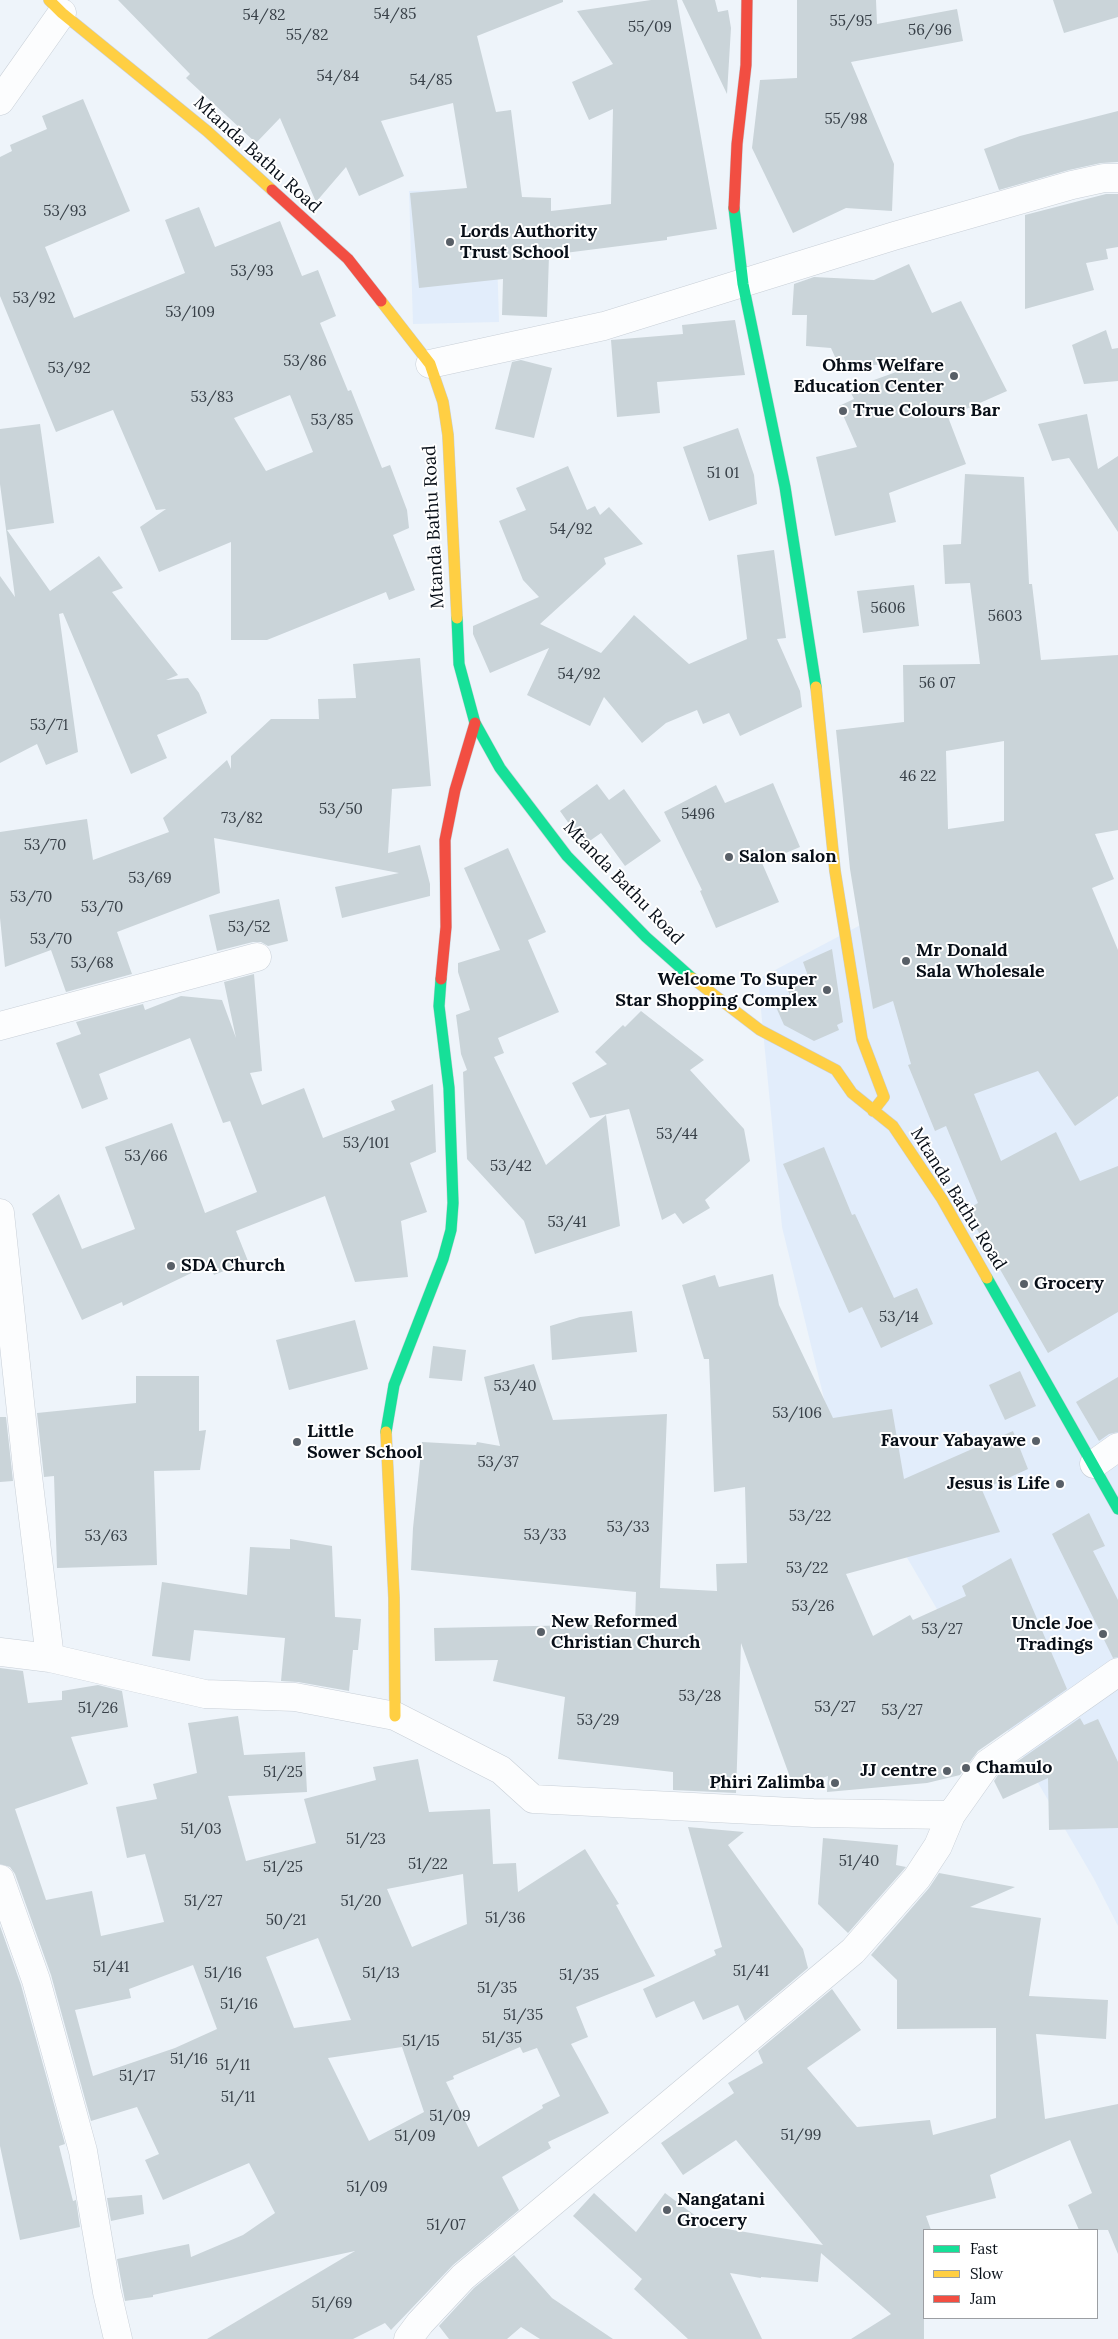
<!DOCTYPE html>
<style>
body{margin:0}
#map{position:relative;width:1118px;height:2339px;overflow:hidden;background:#eef4fa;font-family:Lora,serif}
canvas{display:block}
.legend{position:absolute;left:923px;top:2229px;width:175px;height:90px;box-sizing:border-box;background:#fff;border:1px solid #9c9fa3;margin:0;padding:6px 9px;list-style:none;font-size:15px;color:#080f18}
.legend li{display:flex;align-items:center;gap:10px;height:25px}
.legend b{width:25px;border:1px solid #9c9fa3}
</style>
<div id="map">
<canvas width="1118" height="2339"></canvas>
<ul class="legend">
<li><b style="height:6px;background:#16e098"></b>Fast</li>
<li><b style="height:6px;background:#ffcf43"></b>Slow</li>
<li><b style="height:6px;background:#f24e42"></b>Jam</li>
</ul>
</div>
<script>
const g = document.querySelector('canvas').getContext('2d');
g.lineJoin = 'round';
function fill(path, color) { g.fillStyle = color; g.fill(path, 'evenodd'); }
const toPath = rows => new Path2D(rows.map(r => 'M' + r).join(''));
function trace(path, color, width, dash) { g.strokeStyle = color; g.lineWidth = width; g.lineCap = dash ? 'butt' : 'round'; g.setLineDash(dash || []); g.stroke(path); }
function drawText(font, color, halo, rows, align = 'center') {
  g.font = font + ' Lora,serif'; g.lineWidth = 4; g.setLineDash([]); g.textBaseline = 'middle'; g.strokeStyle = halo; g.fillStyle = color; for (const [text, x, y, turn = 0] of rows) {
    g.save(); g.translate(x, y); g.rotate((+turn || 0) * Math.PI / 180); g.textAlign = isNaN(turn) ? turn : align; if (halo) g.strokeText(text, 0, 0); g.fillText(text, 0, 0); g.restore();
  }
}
const built = toPath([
 [495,189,499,322,413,324,409,191],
 [942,882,1118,1100,1118,1926,1094,1879,831,1427,782,1227,758,979]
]);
const building = toPath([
 [118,0,563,0,563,2,477,36,496,112,511,110,522,197,551,198,551,211,611,204,613,109,589,120,572,82,613,64,577,11,651,0,677,0,717,229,667,237,667,240,549,255,547,317,502,315,503,279,419,288,410,193,467,188,453,103,381,121,404,176,359,196,346,167,316,202,280,118,256,143,186,78,190,74],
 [682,0,715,0,718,12,728,10,731,28,727,94],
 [797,0,876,0,877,24,957,9,963,41,851,62,894,164,892,211,846,208,793,233,752,148,760,80,797,78],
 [1053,0,1118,0,1118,17,1064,33],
 [83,99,130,211,45,247,74,318,185,273,165,220,199,207,215,247,280,221,302,276,318,270,336,316,320,323,348,391,351,390,382,468,390,465,407,510,409,528,393,535,415,590,389,600,386,592,267,640,231,640,231,542,159,572,140,527,166,509,156,510,113,410,56,432,0,296,0,157,12,151,10,145,47,129,42,116],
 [290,395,313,452,266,471,234,418],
 [1118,111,1118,162,1101,163,1069,170,999,190,984,149,1020,136],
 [1106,194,1118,194,1118,247,1106,249,1108,259,1086,263,1094,290,1025,309,1025,215],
 [909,264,932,313,961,301,1007,391,948,417,966,464,889,493,896,522,835,536,816,457,857,447,839,406,854,399,849,389,910,367,909,362,840,368,831,348,806,346,807,315,792,315,794,284,814,277,874,280],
 [735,320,745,375,657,382,660,413,617,417,611,340,683,334,682,325],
 [1106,330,1112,349,1118,348,1118,381,1084,384,1072,345],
 [521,360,552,368,534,438,495,429,512,362],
 [1087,414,1098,469,1118,456,1118,532,1069,458,1052,461,1038,424],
 [40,424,54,523,7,530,50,591,99,556,123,588,112,592,178,675,166,680,188,678,199,693,207,713,157,735,167,758,131,774,63,613,59,614,78,752,46,765,37,744,0,763,0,576,15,597,0,484,0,429],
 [738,428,754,475,757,504,709,521,683,447],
 [568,466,587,510,595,506,600,515,609,507,643,544,604,558,606,564,540,624,601,653,634,615,689,664,747,639,737,555,774,550,786,638,777,639,800,691,802,707,740,736,729,713,703,724,697,710,666,723,642,743,604,697,590,726,527,695,549,648,490,673,473,634,473,626,539,597,523,580,499,521,526,510,516,488],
 [965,474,1024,477,1029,584,1032,584,1041,660,1118,655,1118,830,1095,834,1114,879,1092,888,1118,950,1118,1096,1075,1126,1038,1071,974,1094,1001,1161,1056,1132,1080,1181,1118,1166,1118,1312,1048,1353,966,1210,978,1203,946,1126,935,1131,908,1065,911,1064,893,1001,873,1009,850,869,836,730,904,722,903,665,980,664,970,583,945,584,943,545,961,544],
 [1004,741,1004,821,948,829,946,751],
 [914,585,919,626,863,633,857,591],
 [420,658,431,786,392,789,388,853,420,845,430,884,430,896,342,918,335,887,399,873,214,838,220,893,117,932,132,974,66,992,51,950,5,967,0,918,0,832,87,819,93,860,169,832,163,818,227,760,231,769,231,756,271,719,319,719,318,699,356,698,353,664],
 [773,783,800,847,762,863,779,902,716,928,700,891,702,890,664,812,716,785,725,803],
 [597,784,609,800,624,789,661,841,625,866,601,833,584,845,560,811],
 [508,848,546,932,528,940,559,1012,498,1038,504,1053,494,1057,546,1165,606,1115,620,1226,535,1254,524,1221,467,1159,463,1072,467,1070,461,1054,456,1015,470,1010,458,972,458,963,500,950,464,868],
 [279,899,288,941,268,946,261,942,253,942,217,951,209,915],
 [832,949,843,1022,837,1025,839,1030,814,1041,784,1025,776,1007,792,1000,786,986,808,976,803,962],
 [254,974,262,1071,250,1073,262,1105,304,1088,323,1138,395,1110,391,1101,433,1084,436,1152,410,1163,427,1212,401,1221,408,1277,355,1282,325,1196,236,1231,248,1261,214,1275,210,1264,123,1306,122,1302,82,1320,32,1214,59,1194,82,1249,135,1229,105,1147,172,1123,205,1213,257,1192,230,1121,223,1123,190,1038,99,1074,108,1099,82,1109,56,1043,81,1034,76,1022,143,1004,145,1010,181,996,222,1000,236,1038,224,982],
 [641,1011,704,1060,690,1070,744,1129,750,1161,705,1200,710,1208,683,1224,675,1213,662,1220,629,1109,590,1118,572,1083,607,1064,595,1052,623,1025,625,1027],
 [824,1147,852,1215,855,1214,894,1298,917,1288,933,1324,881,1348,862,1307,849,1313,783,1164],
 [773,1274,779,1305,833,1418,892,1409,904,1479,1013,1431,1028,1469,982,1490,1000,1532,846,1574,873,1636,910,1615,913,1620,966,1596,962,1586,1011,1558,1067,1689,978,1751,960,1775,927,1783,827,1792,828,1776,794,1788,741,1643,736,1793,673,1790,673,1772,558,1759,565,1697,493,1681,498,1660,435,1661,434,1628,635,1624,636,1592,411,1570,413,1528,422,1442,476,1445,477,1442,500,1446,484,1377,534,1364,553,1420,667,1414,660,1588,717,1591,716,1564,747,1563,745,1487,714,1492,709,1359,704,1359,682,1285,715,1275,719,1287],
 [632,1311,637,1352,552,1360,550,1326,580,1317],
 [355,1320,368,1369,289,1390,276,1340],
 [433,1346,466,1350,462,1381,429,1378],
 [1020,1371,1036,1406,1005,1420,989,1385],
 [136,1376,199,1376,199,1431,206,1430,200,1470,154,1471,157,1565,57,1568,54,1476,44,1477,37,1413,136,1403],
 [1118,1377,1118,1432,1109,1434,1099,1441,1076,1402],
 [0,1417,6,1417,13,1481,0,1482],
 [1089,1513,1105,1546,1093,1551,1118,1600,1118,1657,1113,1658,1052,1534],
 [290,1539,332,1546,335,1617,361,1619,358,1650,353,1650,349,1691,298,1682,281,1681,285,1638,194,1630,190,1661,152,1656,162,1582,247,1595,250,1547,290,1549],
 [0,1668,23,1671,28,1703,62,1700,62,1691,98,1685,122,1691,128,1727,71,1737,88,1784,15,1809,46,1900,92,1891,101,1936,164,1922,145,1854,127,1858,116,1807,157,1799,153,1784,197,1773,188,1723,238,1716,244,1755,305,1752,307,1792,228,1796,246,1861,316,1843,304,1799,376,1780,373,1767,418,1759,429,1812,490,1809,493,1864,516,1863,518,1892,585,1849,619,1904,616,1905,655,1976,576,2007,588,2037,571,2044,609,2113,548,2142,551,2148,502,2177,519,2210,453,2265,391,2330,385,2323,353,2339,207,2339,355,2251,153,2295,153,2297,125,2301,117,2259,189,2244,191,2257,243,2235,275,2213,249,2163,163,2200,145,2160,159,2154,137,2107,91,2121,51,1975,15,1874,10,1867,0,1864],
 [463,1874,467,1924,412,1947,387,1889],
 [318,1938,351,2020,294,2028,266,1957],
 [193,1965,217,2029,175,2048,93,2076,75,2010,131,1998,129,1989],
 [402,2047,424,2112,369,2141,328,2058],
 [520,2047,523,2053,537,2048,560,2096,542,2105,543,2108,478,2147,446,2082,454,2079,453,2076],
 [1080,1718,1084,1725,1098,1719,1118,1762,1118,1828,1049,1830,1048,1778,1003,1799,994,1781,998,1775],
 [688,1827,744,1832,728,1845,803,1949,808,1968,745,2021,738,2005,703,2020,694,2001,656,2018,643,1989,716,1955,714,1950,722,1947],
 [823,1838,898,1845,896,1865,906,1867,848,1933,818,1904],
 [939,1873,1015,1887,970,1907,1041,1918,1029,1996,1108,2000,1106,2039,1036,2034,1045,2119,1118,2104,1118,2254,1108,2230,1079,2230,1068,2205,1092,2193,1070,2140,990,2175,996,2198,926,2216,931,2230,924,2230,924,2339,851,2339,891,2314,821,2253,818,2282,761,2277,761,2278,730,2273,762,2339,688,2339,634,2289,642,2279,573,2216,594,2193,636,2232,665,2193,709,2226,823,2245,736,2140,683,2175,661,2143,734,2093,728,2083,763,2063,758,2051,832,1989,861,2030,807,2068,857,2127,930,2120,933,2135,996,2118,996,2028,897,2029,897,1980,871,1955,929,1888],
 [0,1926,21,1985,65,2144,59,2146,73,2201,76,2200,80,2227,20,2240,0,2146],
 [142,2195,144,2214,111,2221,107,2198],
 [514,2255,552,2298,613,2339,540,2339,521,2327,507,2339,449,2339,439,2326,474,2288]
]);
const street = toPath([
 [0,101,62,13],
 [430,364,604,326,894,236,1072,185,1104,178,1118,178],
 [0,1026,257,957],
 [0,1213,27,1468,50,1658],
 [1094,1464,1118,1447],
 [0,1652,50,1658,205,1694,295,1697,395,1716,501,1770,533,1799,813,1813,951,1815],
 [0,1879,36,1980,83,2151,107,2292,118,2339],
 [408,2339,420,2323,463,2277,853,1951,917,1878,938,1846,951,1815,987,1764,1118,1672]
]);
const fast = toPath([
 [734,208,743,284,785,487,816,687],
 [457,618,459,664,475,723,500,768,567,856,646,937,692,978],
 [987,1278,1118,1509],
 [386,1432,394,1385,443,1259,451,1230,453,1203,449,1088,439,1006,441,979]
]);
const slow = toPath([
 [49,0,62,13,207,131,272,190],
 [381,301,430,364,443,402,448,435,457,618],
 [816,687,835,871,862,1039,884,1097,873,1111],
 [692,978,760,1030,836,1070,852,1093,893,1126,942,1199,987,1278],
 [386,1432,394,1598,395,1716]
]);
const jam = toPath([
 [272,190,348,259,381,301],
 [734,208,737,144,746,65,747,0],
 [441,979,446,927,445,840,455,790,475,723]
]);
const markers = [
 [450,242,5,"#585f67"],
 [954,376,5,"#585f67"],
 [843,411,5,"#585f67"],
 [729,857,5,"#585f67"],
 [906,961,5,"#585f67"],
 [827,990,5,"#585f67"],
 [171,1266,5,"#585f67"],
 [1024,1284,5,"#585f67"],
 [1036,1441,5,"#585f67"],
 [297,1442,5,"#585f67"],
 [1060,1484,5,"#585f67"],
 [541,1632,5,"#585f67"],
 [1103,1634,5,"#585f67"],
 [966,1768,5,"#585f67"],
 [947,1771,5,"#585f67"],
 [835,1783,5,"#585f67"],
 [667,2210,5,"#585f67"]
];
const numberNames = [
 ["54/85",395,15],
 ["54/82",264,16],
 ["55/95",851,22],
 ["55/09",650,28],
 ["56/96",930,31],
 ["55/82",307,36],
 ["54/84",338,77],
 ["54/85",431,81],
 ["55/98",846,120],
 ["53/93",65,212],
 ["53/93",252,272],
 ["53/92",34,299],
 ["53/109",190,313],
 ["53/86",305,362],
 ["53/92",69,369],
 ["53/83",212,398],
 ["53/85",332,421],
 ["51 01",723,474],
 ["54/92",571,530],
 ["5606",888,609],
 ["5603",1005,617],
 ["54/92",579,675],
 ["56 07",937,684],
 ["53/71",49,726],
 ["46 22",918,777],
 ["53/50",341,810],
 ["5496",698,815],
 ["73/82",242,819],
 ["53/70",45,846],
 ["53/69",150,879],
 ["53/70",31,898],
 ["53/70",102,908],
 ["53/52",249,928],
 ["53/70",51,940],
 ["53/68",92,964],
 ["53/44",677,1135],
 ["53/101",366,1144],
 ["53/66",146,1157],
 ["53/42",511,1167],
 ["53/41",567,1223],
 ["53/14",899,1318],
 ["53/40",515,1387],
 ["53/106",797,1414],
 ["53/37",498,1463],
 ["53/22",810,1517],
 ["53/33",628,1528],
 ["53/33",545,1536],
 ["53/63",106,1537],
 ["53/22",807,1569],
 ["53/26",813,1607],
 ["53/27",942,1630],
 ["53/28",700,1697],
 ["53/27",835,1708],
 ["51/26",98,1709],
 ["53/27",902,1711],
 ["53/29",598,1721],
 ["51/25",283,1773],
 ["51/03",201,1830],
 ["51/23",366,1840],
 ["51/40",859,1862],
 ["51/22",428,1865],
 ["51/25",283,1868],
 ["51/27",203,1902],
 ["51/20",361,1902],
 ["51/36",505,1919],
 ["50/21",286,1921],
 ["51/41",111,1968],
 ["51/41",751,1972],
 ["51/16",223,1974],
 ["51/13",381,1974],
 ["51/35",579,1976],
 ["51/35",497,1989],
 ["51/16",239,2005],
 ["51/35",523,2016],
 ["51/35",502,2039],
 ["51/15",421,2042],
 ["51/16",189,2060],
 ["51/11",233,2066],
 ["51/17",137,2077],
 ["51/11",238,2098],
 ["51/09",450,2117],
 ["51/99",801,2136],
 ["51/09",415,2137],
 ["51/09",367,2188],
 ["51/07",446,2226],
 ["51/69",332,2304]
];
const streetNames = [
 ["Mtanda Bathu Road",257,155,42],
 ["Mtanda Bathu Road",434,527,-93],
 ["Mtanda Bathu Road",623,883,46],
 ["Mtanda Bathu Road",958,1199,58]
];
const poiNames = [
 ["Lords Authority",460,232],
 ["Trust School",460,253],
 ["Ohms Welfare",944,366,"right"],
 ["Education Center",944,387,"right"],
 ["True Colours Bar",853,411],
 ["Salon salon",739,857],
 ["Mr Donald",916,951],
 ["Sala Wholesale",916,972],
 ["Welcome To Super",817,980,"right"],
 ["Star Shopping Complex",817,1001,"right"],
 ["SDA Church",181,1266],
 ["Grocery",1034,1284],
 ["Little",307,1432],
 ["Sower School",307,1453],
 ["Favour Yabayawe",1026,1441,"right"],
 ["Jesus is Life",1050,1484,"right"],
 ["New Reformed",551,1622],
 ["Christian Church",551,1643],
 ["Uncle Joe",1093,1624,"right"],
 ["Tradings",1093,1645,"right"],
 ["Chamulo",976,1768],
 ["JJ centre",937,1771,"right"],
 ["Phiri Zalimba",825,1783,"right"],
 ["Nangatani",677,2200],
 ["Grocery",677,2221]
];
fill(built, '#e2edfb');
fill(building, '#cad4d9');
trace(street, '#c8cfd7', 29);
trace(fast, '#c8cfd7', 12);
trace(slow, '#c8cfd7', 12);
trace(jam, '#c8cfd7', 12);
trace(street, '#fcfdfe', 28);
trace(fast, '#16e098', 11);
trace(slow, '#ffcf43', 11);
trace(jam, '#f24e42', 11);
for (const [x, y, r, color] of markers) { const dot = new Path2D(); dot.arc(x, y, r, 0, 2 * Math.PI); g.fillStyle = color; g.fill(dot); trace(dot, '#fff', 2); }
drawText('15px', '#384048', null, numberNames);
drawText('18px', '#080f18', '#fff', streetNames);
drawText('bold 18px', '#080f18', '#fff', poiNames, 'left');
</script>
